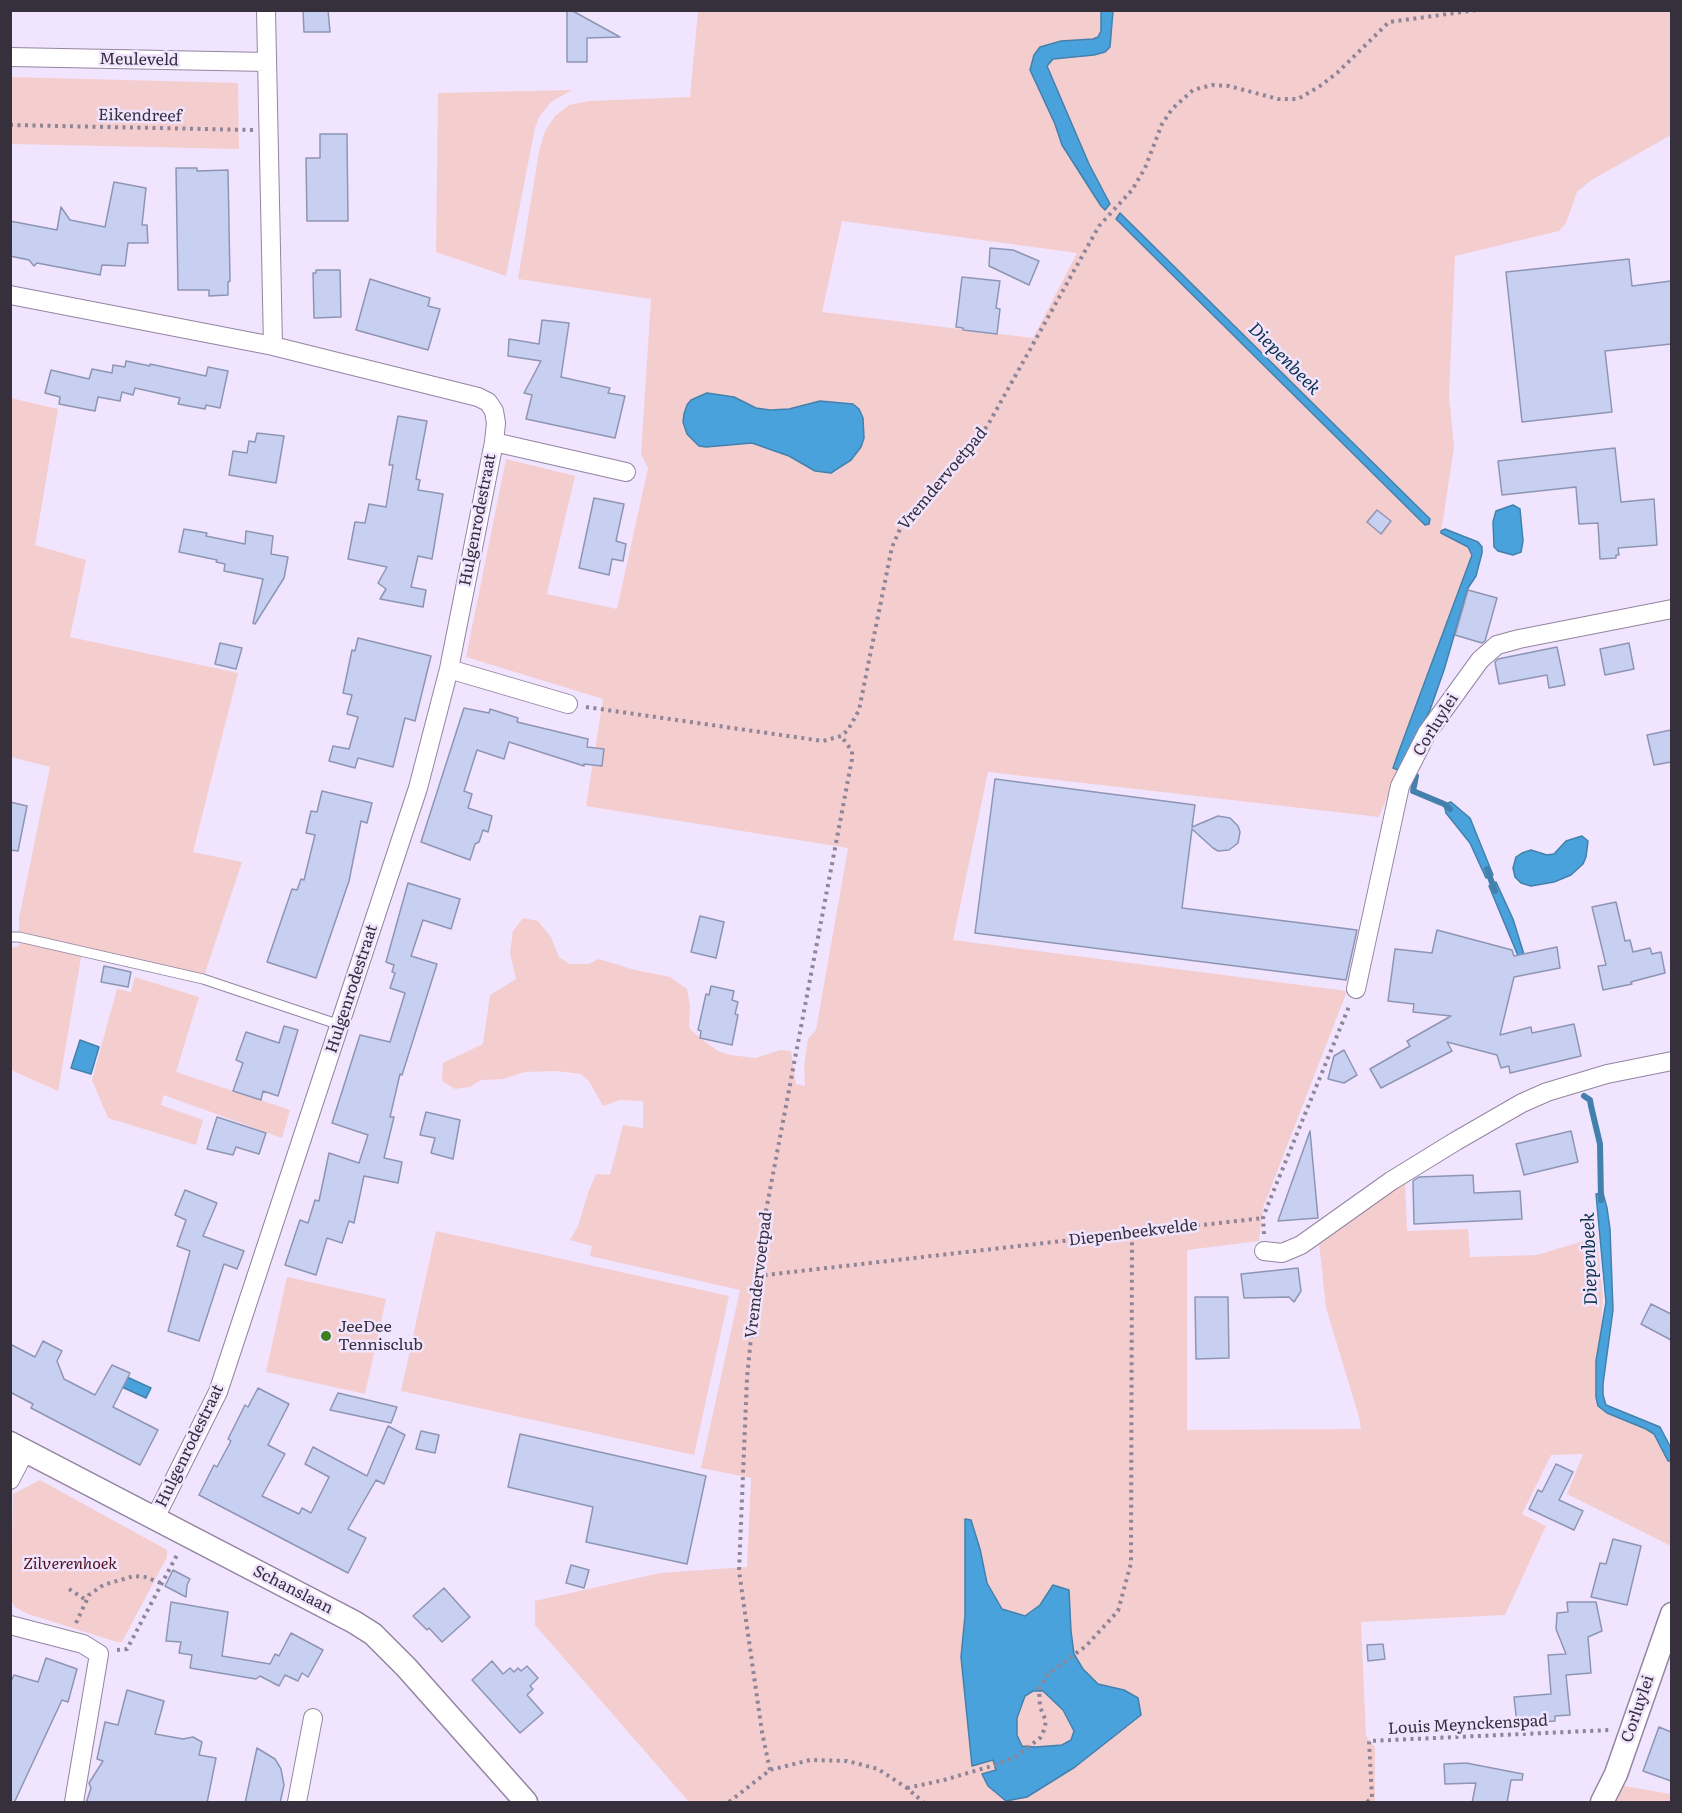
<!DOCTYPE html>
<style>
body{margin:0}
#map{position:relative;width:1682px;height:1813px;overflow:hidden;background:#f1e4fe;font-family:Literata,serif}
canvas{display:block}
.frame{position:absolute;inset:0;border:12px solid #362f3c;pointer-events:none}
</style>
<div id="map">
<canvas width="1682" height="1813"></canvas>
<div class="frame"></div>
</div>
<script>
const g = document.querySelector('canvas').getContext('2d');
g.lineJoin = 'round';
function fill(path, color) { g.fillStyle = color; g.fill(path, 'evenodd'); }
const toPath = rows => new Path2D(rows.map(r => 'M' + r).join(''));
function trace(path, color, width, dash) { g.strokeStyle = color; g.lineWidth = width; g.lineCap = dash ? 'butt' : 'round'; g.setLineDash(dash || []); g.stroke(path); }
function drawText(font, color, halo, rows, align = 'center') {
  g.font = font + ' Literata,serif'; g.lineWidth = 5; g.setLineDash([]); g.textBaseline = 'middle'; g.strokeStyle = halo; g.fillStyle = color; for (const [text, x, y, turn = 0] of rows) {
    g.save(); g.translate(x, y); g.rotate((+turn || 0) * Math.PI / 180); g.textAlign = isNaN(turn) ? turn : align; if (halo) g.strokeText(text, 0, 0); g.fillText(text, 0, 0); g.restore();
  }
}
const green = toPath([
 [698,11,1671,11,1671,135,1590,181,1577,192,1566,223,1559,231,1455,256,1449,396,1454,447,1441,533,1480,550,1401,764,1379,817,988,772,953,940,1347,991,1263,1208,1259,1241,1187,1250,1187,1430,1361,1429,1359,1417,1326,1308,1319,1243,1405,1182,1407,1231,1468,1229,1470,1257,1537,1255,1597,1237,1603,1296,1599,1375,1601,1406,1660,1429,1671,1461,1671,1546,1567,1494,1583,1454,1551,1455,1522,1514,1546,1526,1505,1615,1361,1622,1366,1736,1375,1747,1375,1802,689,1802,535,1625,535,1601,660,1573,747,1567,751,1478,701,1468,740,1290,590,1256,592,1246,570,1240,578,1226,588,1193,596,1174,610,1175,623,1125,643,1128,643,1101,620,1100,603,1106,589,1081,581,1074,556,1071,525,1072,503,1079,481,1080,470,1087,455,1089,442,1081,443,1063,483,1044,490,995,516,979,510,953,513,931,523,918,538,921,551,937,559,957,569,964,588,964,599,959,635,970,670,977,687,989,690,1006,689,1028,700,1038,718,1051,730,1055,756,1058,780,1050,791,1051,796,1084,805,1086,804,1066,808,1039,816,1030,848,848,586,806,603,699,466,657,506,459,575,476,547,594,617,609,648,468,641,454,651,299,518,279,539,152,545,131,555,116,569,105,589,101,690,97],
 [842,221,1077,253,1033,338,822,312],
 [707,393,734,397,756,408,770,410,789,409,820,401,844,402,863,418,864,438,861,447,851,460,836,472,831,473,815,472,789,456,752,443,716,447,687,434,683,422,684,414,691,400],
 [11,77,238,83,239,149,11,144],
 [572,90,551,102,539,117,535,128,506,276,436,252,438,93],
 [11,398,58,409,35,545,86,560,70,637,238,673,193,852,242,862,203,979,82,952,58,1091,11,1070,11,948,19,946,19,918,50,767,11,757],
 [135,977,199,997,176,1072,290,1110,282,1138,164,1095,161,1105,203,1120,196,1145,108,1118,92,1080,117,989,131,992],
 [436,1231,729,1296,694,1455,401,1391],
 [287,1277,386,1299,365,1394,266,1372],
 [40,1480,167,1550,167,1557,122,1642,117,1642,28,1614,15,1607,11,1600,13,1494],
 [1624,1786,1671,1794,1671,1802,1614,1802]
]);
const water = toPath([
 [1101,11,1113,11,1110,47,1105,52,1094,55,1053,59,1047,66,1089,164,1110,204,1105,210,1101,206,1062,145,1055,124,1030,70,1034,55,1040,47,1061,41,1093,39,1098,37,1101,31,1101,11],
 [1120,213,1430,519,1429,524,1425,525,1116,219,1120,213],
 [707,393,734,397,756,408,770,410,789,409,820,401,853,404,859,409,863,418,864,438,861,447,851,460,831,473,815,471,789,456,752,443,706,447,699,446,687,434,683,422,684,414,687,405,691,400,707,393],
 [1513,505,1520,509,1523,541,1521,552,1513,555,1498,551,1494,547,1493,522,1496,511,1513,505],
 [1445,529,1478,542,1482,547,1482,553,1476,576,1468,588,1444,670,1430,710,1401,771,1393,768,1399,751,1472,555,1468,547,1441,533,1441,531,1445,529],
 [1451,802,1470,818,1493,875,1486,878,1470,843,1446,813,1444,804,1451,802],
 [1582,836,1588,841,1586,857,1583,864,1571,875,1554,882,1531,886,1521,883,1515,877,1513,868,1516,857,1522,853,1531,850,1547,855,1554,854,1566,841,1582,836],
 [1496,882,1513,919,1526,961,1521,963,1489,886,1496,882],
 [80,1040,99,1047,91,1074,71,1068,80,1040],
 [1600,1193,1603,1193,1607,1208,1610,1229,1613,1310,1603,1384,1603,1395,1606,1405,1660,1427,1671,1448,1671,1461,1668,1461,1654,1434,1646,1429,1607,1413,1598,1406,1596,1397,1596,1361,1606,1302,1596,1194,1600,1193],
 [127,1377,151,1388,146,1398,122,1387,127,1377],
 [965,1519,971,1520,980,1549,987,1583,1002,1609,1025,1616,1040,1605,1053,1585,1069,1590,1071,1631,1074,1654,1083,1669,1098,1684,1124,1690,1138,1698,1141,1715,1075,1767,1027,1797,1006,1801,988,1786,982,1774,996,1770,993,1760,972,1766,961,1657,965,1616,965,1519],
 [1033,1691,1043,1691,1063,1710,1074,1731,1071,1740,1062,1745,1036,1747,1022,1746,1017,1735,1017,1718,1025,1696,1033,1691]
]);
const stream = toPath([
 [1416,776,1413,791,1444,804,1450,809],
 [1487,869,1495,891],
 [1584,1096,1590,1100,1591,1106,1600,1144,1601,1200]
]);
const building = toPath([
 [303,10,328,10,330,32,304,32,303,10],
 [567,10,571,10,620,37,587,38,587,62,567,62,567,10],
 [320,134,347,134,348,221,307,221,306,158,320,158,320,134],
 [176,168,197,168,197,171,228,170,230,281,228,282,228,295,209,296,209,290,178,290,176,168],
 [114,182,146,188,142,225,147,225,148,243,128,243,125,266,102,265,100,275,37,263,34,266,29,260,10,256,10,221,57,230,61,207,70,220,105,227,114,182],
 [990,248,1013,250,1039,261,1029,285,989,266,990,248],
 [1629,259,1632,286,1671,281,1671,344,1605,351,1612,412,1522,422,1506,272,1629,259],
 [316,270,340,270,341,317,314,318,313,273,316,273,316,270],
 [962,277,1000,281,996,308,1000,309,997,334,963,330,963,328,956,327,962,277],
 [370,279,430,298,428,306,440,309,428,350,356,330,370,279],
 [542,320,569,323,561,377,610,388,608,393,625,396,615,438,526,419,532,395,524,393,541,361,508,356,509,339,539,344,542,320],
 [126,361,150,366,150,364,206,376,208,367,228,371,220,408,206,405,205,409,178,404,180,398,135,388,133,395,122,392,120,401,98,397,95,411,59,404,60,397,45,393,51,370,89,379,92,369,112,373,113,365,125,367,126,361],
 [398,416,427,421,416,479,420,480,418,490,443,494,432,559,418,556,411,587,426,590,423,607,380,599,386,589,378,583,387,567,348,559,355,522,365,523,369,504,386,507,393,465,389,465,398,416],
 [257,433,284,436,276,483,229,475,233,451,247,453,249,441,255,442,257,433],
 [1615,448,1621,502,1654,499,1657,545,1618,548,1619,555,1616,555,1616,558,1600,559,1598,523,1579,524,1576,487,1502,495,1498,461,1615,448],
 [594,498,624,504,616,541,626,544,623,561,612,559,609,575,579,568,594,498],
 [1377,510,1391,521,1381,534,1367,522,1377,510],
 [184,529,207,533,206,536,245,544,246,531,273,536,271,554,288,557,284,578,255,624,253,623,263,579,224,571,225,564,216,562,217,560,179,552,184,529],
 [1468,590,1497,598,1485,641,1482,643,1455,635,1468,590],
 [358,638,431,656,415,721,405,718,393,767,358,758,355,768,329,761,333,746,349,749,358,717,347,714,352,695,343,693,352,650,355,651,358,638],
 [220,643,242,648,236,669,215,664,220,643],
 [1629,643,1634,669,1605,675,1600,649,1629,643],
 [1557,647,1565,685,1549,688,1547,675,1499,684,1495,662,1498,659,1557,647],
 [464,708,489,713,490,709,518,718,517,722,588,739,587,747,604,749,602,766,584,764,584,766,509,742,504,759,477,750,464,791,472,794,468,808,492,816,488,832,483,830,479,842,475,844,470,860,421,842,464,708],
 [1671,730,1671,762,1654,765,1647,735,1671,730],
 [995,779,1195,805,1192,827,1218,816,1230,818,1238,826,1240,832,1238,843,1229,850,1218,851,1213,848,1192,829,1182,908,1357,930,1346,980,975,933,995,779],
 [322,791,372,803,367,823,361,821,349,881,316,978,267,962,292,889,297,890,301,879,304,880,315,835,306,833,311,811,317,812,322,791],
 [10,802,27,806,18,851,10,850,10,802],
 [408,883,460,899,451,929,423,920,411,956,437,964,402,1075,400,1074,390,1117,394,1117,384,1158,402,1162,398,1183,364,1176,354,1223,349,1221,342,1243,327,1238,316,1275,285,1265,300,1220,308,1223,315,1200,319,1201,329,1153,359,1163,368,1135,332,1123,360,1035,390,1042,405,993,390,988,395,973,392,972,394,965,386,962,408,883],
 [1616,902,1625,941,1630,940,1633,952,1650,948,1652,954,1661,952,1665,973,1638,980,1631,982,1632,984,1603,990,1598,966,1606,965,1592,907,1616,902],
 [700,916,724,922,716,958,691,952,700,916],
 [1437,930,1512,950,1514,956,1557,947,1560,968,1514,977,1500,1035,1531,1027,1532,1033,1574,1024,1581,1056,1510,1073,1509,1066,1501,1068,1497,1055,1447,1042,1452,1051,1381,1088,1370,1069,1410,1046,1407,1041,1451,1016,1413,1012,1414,1004,1388,1001,1395,949,1432,953,1437,930],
 [104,966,131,972,128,987,101,982,104,966],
 [711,986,734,991,732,1000,738,1002,735,1014,738,1015,732,1045,700,1038,701,1031,698,1030,706,994,709,995,711,986],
 [284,1026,298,1030,278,1096,263,1091,261,1100,233,1091,243,1063,236,1060,246,1032,279,1043,284,1026],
 [1344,1050,1357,1075,1344,1083,1328,1079,1334,1056,1344,1050],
 [426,1112,460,1120,453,1159,431,1153,435,1138,420,1135,426,1112],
 [217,1117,266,1133,259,1154,236,1147,233,1155,207,1149,217,1117],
 [1310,1131,1318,1218,1278,1221,1310,1131],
 [1571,1131,1578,1162,1524,1175,1516,1144,1571,1131],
 [1473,1175,1474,1193,1520,1191,1522,1219,1414,1224,1413,1181,1419,1177,1473,1175],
 [185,1190,217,1203,203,1236,244,1251,237,1269,224,1264,199,1341,168,1331,190,1251,177,1246,186,1220,175,1215,185,1190],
 [1298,1268,1301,1291,1294,1302,1289,1297,1244,1298,1241,1274,1298,1268],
 [1195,1297,1228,1297,1229,1358,1196,1359,1195,1297],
 [1651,1304,1671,1314,1671,1340,1641,1324,1651,1304],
 [43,1341,62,1351,57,1361,64,1379,95,1395,112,1365,130,1373,113,1407,158,1430,140,1465,31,1408,33,1404,10,1392,10,1344,35,1357,43,1341],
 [258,1388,289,1404,268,1445,285,1454,262,1496,299,1514,302,1508,311,1513,329,1477,305,1464,313,1447,367,1476,388,1426,405,1435,384,1484,376,1480,348,1529,366,1538,348,1573,199,1495,214,1465,217,1467,231,1441,228,1439,245,1405,248,1407,258,1388],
 [338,1393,376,1402,397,1407,391,1423,330,1410,338,1393],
 [421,1431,439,1435,435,1453,416,1449,421,1431],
 [520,1434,706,1476,687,1564,586,1542,593,1507,508,1487,520,1434],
 [1556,1464,1573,1472,1559,1500,1583,1511,1574,1530,1529,1509,1538,1490,1542,1492,1556,1464],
 [1613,1539,1641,1546,1627,1605,1591,1597,1600,1563,1606,1564,1613,1539],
 [571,1565,589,1570,584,1588,566,1583,571,1565],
 [173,1570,190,1579,187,1585,186,1597,165,1586,173,1570],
 [444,1588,470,1617,442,1642,429,1628,427,1630,413,1616,444,1588],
 [171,1602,228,1612,222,1656,270,1664,275,1654,279,1656,291,1633,323,1650,308,1677,302,1673,298,1681,285,1675,279,1686,260,1676,256,1679,190,1668,192,1655,179,1653,181,1642,166,1641,171,1602],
 [1567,1602,1596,1602,1602,1631,1588,1637,1591,1673,1566,1675,1570,1715,1555,1716,1555,1721,1517,1724,1514,1697,1551,1694,1548,1655,1566,1654,1556,1629,1557,1613,1568,1612,1567,1602],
 [1383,1644,1385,1659,1368,1661,1367,1645,1383,1644],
 [46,1658,77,1669,68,1702,62,1700,14,1803,10,1803,10,1683,14,1675,38,1682,46,1658],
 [492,1661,503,1674,510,1668,514,1672,518,1668,521,1671,527,1666,538,1678,530,1686,533,1689,527,1695,543,1713,520,1733,472,1680,492,1661],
 [127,1690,164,1701,155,1734,183,1739,193,1737,202,1742,199,1755,216,1758,207,1803,86,1803,91,1788,89,1783,103,1761,97,1759,105,1722,118,1725,127,1690],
 [1659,1727,1671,1732,1671,1781,1643,1771,1659,1727],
 [257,1748,275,1759,281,1769,284,1785,280,1803,245,1803,257,1748],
 [1466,1763,1523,1774,1522,1780,1511,1780,1507,1803,1472,1803,1476,1783,1445,1784,1444,1764,1466,1763]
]);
const path = toPath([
 [10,125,253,130],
 [586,707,823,741,841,736,848,730,859,710,892,547,900,529,977,441,989,423,1099,226,1132,190,1145,168,1162,124,1172,109,1193,90,1212,85,1229,86,1278,99,1298,99,1320,86,1337,73,1389,22,1477,10],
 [1264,1234,1263,1218,1267,1207,1350,1004],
 [757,1276,1263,1218],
 [69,1589,86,1600],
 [76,1623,89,1595,103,1585,134,1576,145,1577,161,1583],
 [117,1650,127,1649,178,1553],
 [770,1770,762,1732,739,1571,747,1378,761,1237,852,759,852,751,841,736],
 [907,1788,944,1780,995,1765,1017,1756,1040,1738,1044,1730,1046,1721,1040,1707,1039,1689,1048,1674,1086,1646,1118,1611,1131,1563,1132,1233],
 [729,1802,770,1770,810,1760,847,1761,878,1769,907,1788,923,1802],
 [1367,1802,1372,1798,1369,1741,1610,1730]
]);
const service = toPath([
 [10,937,19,937,203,979,340,1025]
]);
const minor = toPath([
 [10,57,267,62],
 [10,295,273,346],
 [494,442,626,472],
 [449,669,568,704],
 [1356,989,1400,786,1427,733,1480,660,1497,645,1519,639,1672,609],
 [1264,1251,1282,1253,1301,1245,1391,1181,1456,1141,1522,1103,1547,1092,1607,1074,1672,1061],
 [10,1480,25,1451],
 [155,1518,218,1392,418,788,449,669,494,442,496,423,494,411,488,402,478,397,273,346,266,10],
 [10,1625,83,1644,99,1654,74,1802],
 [297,1802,313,1718]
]);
const tertiary = toPath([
 [10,1443,354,1622,373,1634,406,1667,526,1802],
 [1602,1802,1616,1774,1672,1614]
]);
const markers = [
 [326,1336,6,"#3d7f21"]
];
const streetNames = [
 ["Meuleveld",139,60,1],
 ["Eikendreef",140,116,1],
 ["Vremdervoetpad",943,479,-50],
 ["Hulgenrodestraat",478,520,-79],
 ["Corluylei",1436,725,-58],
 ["Hulgenrodestraat",352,989,-72],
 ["Diepenbeekvelde",1133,1233,-7],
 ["Vremdervoetpad",759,1275,-83],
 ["Hulgenrodestraat",190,1446,-64],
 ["Schanslaan",293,1590,27],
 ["Corluylei",1638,1709,-71],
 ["Louis Meynckenspad",1468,1725,-3]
];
const poiNames = [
 ["JeeDee",338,1327],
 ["Tennisclub",338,1345]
];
const parkNames = [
 ["Zilverenhoek",70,1564]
];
const waterNames = [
 ["Diepenbeek",1284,359,45],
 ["Diepenbeek",1590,1259,-92]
];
fill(green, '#f4cecf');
fill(water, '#4aa2dc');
trace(water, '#4480ac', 1.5);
trace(stream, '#4480ac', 6);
fill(building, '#c8d0f2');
trace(building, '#8e95b4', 1.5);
trace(service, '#9484a1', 11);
trace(minor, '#9484a1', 20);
trace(tertiary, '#9484a1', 25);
trace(path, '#8f8598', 4, [3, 4.5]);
trace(service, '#fff', 9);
trace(minor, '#fff', 18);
trace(tertiary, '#fff', 22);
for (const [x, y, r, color] of markers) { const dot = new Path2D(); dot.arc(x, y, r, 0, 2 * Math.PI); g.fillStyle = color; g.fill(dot); trace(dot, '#f1e4fe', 2); }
drawText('16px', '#362f3c', '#f1e4fe', streetNames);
drawText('16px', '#362f3c', '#f1e4fe', poiNames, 'left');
drawText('italic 16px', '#4c0f18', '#f1e4fe', parkNames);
drawText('italic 18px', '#0b324a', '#f1e4fe', waterNames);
</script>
